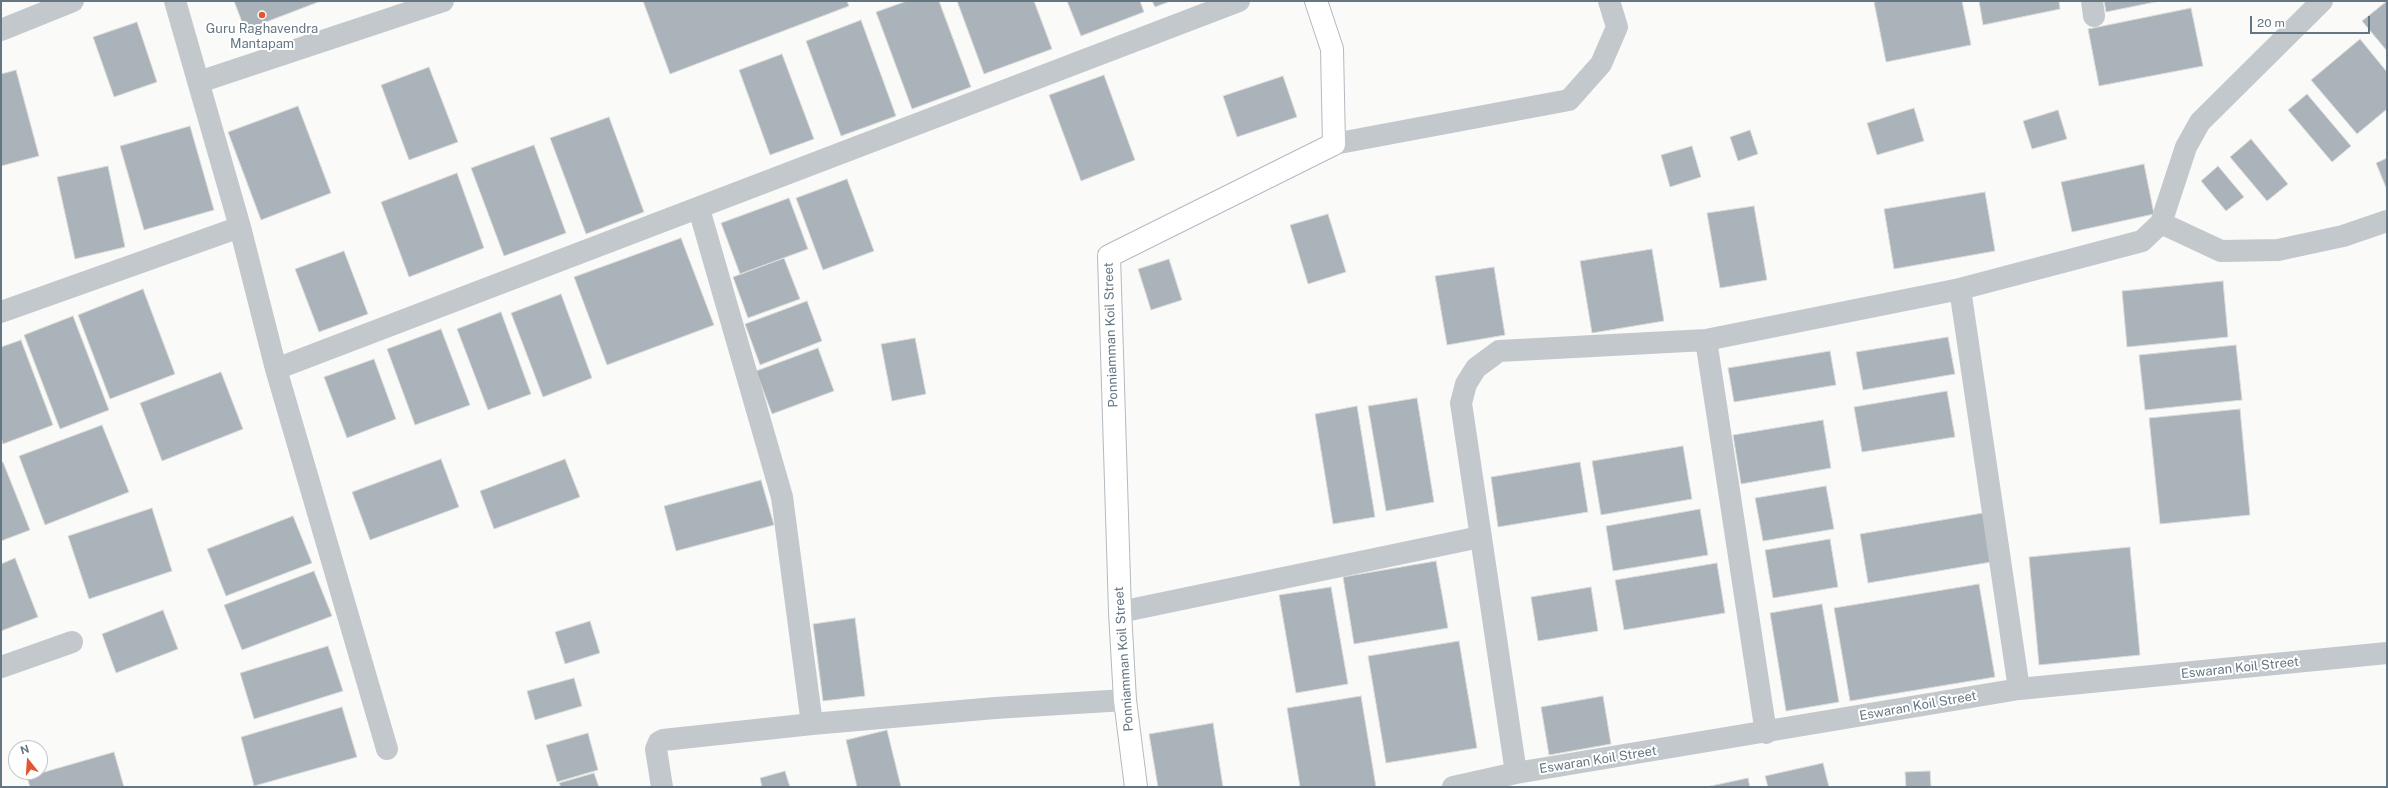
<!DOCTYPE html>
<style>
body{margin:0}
#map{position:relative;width:2388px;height:788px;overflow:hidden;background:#fafaf8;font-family:"Public Sans",sans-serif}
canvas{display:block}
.frame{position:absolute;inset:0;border:2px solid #657683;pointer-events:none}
.north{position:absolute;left:8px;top:740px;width:40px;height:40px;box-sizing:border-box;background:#fff;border:1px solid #c1c8cd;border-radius:50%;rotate:343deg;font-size:11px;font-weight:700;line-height:16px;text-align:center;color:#657683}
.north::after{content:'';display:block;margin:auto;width:14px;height:18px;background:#e4572e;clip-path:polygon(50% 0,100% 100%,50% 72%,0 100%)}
.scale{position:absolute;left:2250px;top:16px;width:120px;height:18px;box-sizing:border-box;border:2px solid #657683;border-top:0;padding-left:5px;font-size:12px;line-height:14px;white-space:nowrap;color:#657683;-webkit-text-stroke:3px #fff;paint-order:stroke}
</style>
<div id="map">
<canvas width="2388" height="788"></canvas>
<div class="frame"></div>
<div class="north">N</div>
<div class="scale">20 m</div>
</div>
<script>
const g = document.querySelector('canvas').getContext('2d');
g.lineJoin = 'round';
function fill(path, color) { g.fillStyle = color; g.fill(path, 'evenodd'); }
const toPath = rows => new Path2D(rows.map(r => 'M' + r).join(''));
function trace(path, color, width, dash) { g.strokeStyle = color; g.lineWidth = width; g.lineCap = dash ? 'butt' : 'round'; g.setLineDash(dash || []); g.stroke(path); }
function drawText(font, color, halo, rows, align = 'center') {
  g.font = font + ' "Public Sans",sans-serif'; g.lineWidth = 4; g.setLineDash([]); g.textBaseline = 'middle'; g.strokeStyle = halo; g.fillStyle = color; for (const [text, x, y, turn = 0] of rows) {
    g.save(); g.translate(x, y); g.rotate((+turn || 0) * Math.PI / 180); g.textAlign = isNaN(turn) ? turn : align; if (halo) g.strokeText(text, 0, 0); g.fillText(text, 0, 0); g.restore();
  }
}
const building = toPath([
 [234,1,321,1,245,30,234,1],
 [643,1,847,1,849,6,670,74,643,1],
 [907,1,939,1,971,87,912,109,876,12,907,1],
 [957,1,1034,1,1052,49,984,74,957,1],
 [1067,1,1140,1,1144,12,1081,36,1067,1],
 [1152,1,1171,1,1155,7,1152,1],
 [1881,1,1962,1,1971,45,1886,62,1874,2,1881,1],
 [1979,1,2059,1,2060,9,1983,25,1979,1],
 [2104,1,2160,1,2106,12,2104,1],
 [2387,1,2387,51,2362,21,2387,1],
 [2191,8,2203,66,2099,86,2088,29,2191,8],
 [861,20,896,116,841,136,806,41,861,20],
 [137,22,157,82,114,97,93,37,137,22],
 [2360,39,2387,72,2387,109,2357,134,2311,80,2360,39],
 [782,54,814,139,770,155,739,70,782,54],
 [429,67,458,142,409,160,381,85,429,67],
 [16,70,39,156,1,166,1,74,16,70],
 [1104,75,1135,160,1081,181,1049,95,1104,75],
 [1283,76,1297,117,1237,137,1223,96,1283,76],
 [2307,94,2351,146,2332,162,2288,110,2307,94],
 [298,106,331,193,261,220,228,132,298,106],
 [1914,108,1924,141,1877,155,1867,123,1914,108],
 [2058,110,2067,139,2032,149,2023,121,2058,110],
 [609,117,644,212,586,234,550,138,609,117],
 [190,126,214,210,144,230,120,146,190,126],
 [1750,130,1758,154,1738,161,1730,137,1750,130],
 [2251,139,2288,184,2267,201,2230,157,2251,139],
 [534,145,566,233,504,256,471,168,534,145],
 [1692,146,1701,177,1670,187,1661,155,1692,146],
 [2387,158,2387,190,2376,163,2387,158],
 [2144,164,2154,214,2072,232,2061,182,2144,164],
 [108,166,125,247,75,259,57,177,108,166],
 [2218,166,2244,197,2226,211,2201,181,2218,166],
 [457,173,484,248,409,277,381,202,457,173],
 [847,179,874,251,823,270,796,198,847,179],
 [1985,192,1995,251,1894,269,1884,209,1985,192],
 [789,198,808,249,740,274,721,223,789,198],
 [1754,206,1767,280,1720,288,1707,213,1754,206],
 [1328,214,1346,272,1308,284,1290,225,1328,214],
 [681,238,714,325,607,365,574,277,681,238],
 [1652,249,1664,321,1592,333,1580,261,1652,249],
 [344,251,368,314,319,332,295,269,344,251],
 [784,258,800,299,748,318,733,277,784,258],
 [1169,259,1182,300,1151,310,1138,269,1169,259],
 [1494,267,1505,335,1447,345,1435,276,1494,267],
 [2223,281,2228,337,2127,347,2122,291,2223,281],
 [143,289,175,374,110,399,78,315,143,289],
 [561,294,592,378,543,397,511,313,561,294],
 [807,301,822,341,760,365,745,324,807,301],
 [501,312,531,394,488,410,457,329,501,312],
 [73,316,109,410,60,429,24,335,73,316],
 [441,329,470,405,415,425,387,349,441,329],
 [1948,337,1955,374,1863,390,1856,352,1948,337],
 [915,338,926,394,892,401,881,344,915,338],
 [21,340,53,425,3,444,1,438,1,347,21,340],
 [2236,345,2242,400,2145,410,2139,355,2236,345],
 [818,348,834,391,772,414,756,371,818,348],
 [1830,351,1836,385,1734,402,1728,368,1830,351],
 [374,359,396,419,347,438,324,377,374,359],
 [221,372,243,429,162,461,140,403,221,372],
 [1947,391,1955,437,1862,452,1854,407,1947,391],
 [1417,398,1434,502,1386,511,1368,406,1417,398],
 [1357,406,1375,517,1333,524,1315,414,1357,406],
 [2240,409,2250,515,2160,524,2149,418,2240,409],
 [1823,420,1831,468,1741,484,1733,435,1823,420],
 [102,425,129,492,45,525,19,456,102,425],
 [1683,446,1692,499,1601,515,1592,461,1683,446],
 [441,459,459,507,370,540,352,492,441,459],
 [565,459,580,497,494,529,480,491,565,459],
 [3,462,30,530,1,541,1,463,3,462],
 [1580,462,1588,512,1498,527,1491,477,1580,462],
 [761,480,774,525,676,551,664,506,761,480],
 [1826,486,1834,529,1763,541,1755,498,1826,486],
 [152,508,172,571,89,599,68,536,152,508],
 [1700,509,1708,555,1613,571,1606,526,1700,509],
 [1983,513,1991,562,1868,583,1860,534,1983,513],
 [293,516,312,563,226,596,207,549,293,516],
 [1830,539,1838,587,1773,598,1765,550,1830,539],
 [2130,547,2140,655,2039,665,2029,557,2130,547],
 [15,558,38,617,1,631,1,564,15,558],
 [1436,561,1448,628,1354,644,1343,577,1436,561],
 [1717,563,1725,613,1624,630,1615,580,1717,563],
 [314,571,332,616,242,650,224,605,314,571],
 [1979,584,1995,677,1850,701,1834,608,1979,584],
 [1331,587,1348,684,1296,693,1279,595,1331,587],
 [1591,587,1598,631,1538,641,1531,597,1591,587],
 [1822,604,1839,702,1786,711,1770,613,1822,604],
 [163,610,178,649,116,673,102,634,163,610],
 [855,618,865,696,823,701,813,624,855,618],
 [590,621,600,653,565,664,555,632,590,621],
 [1459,641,1477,748,1386,763,1368,656,1459,641],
 [328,646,343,691,254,719,240,673,328,646],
 [574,678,582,706,535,720,527,691,574,678],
 [1361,696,1376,787,1300,787,1287,708,1361,696],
 [1603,696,1611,744,1549,755,1541,707,1603,696],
 [342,707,357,757,254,786,241,737,342,707],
 [1213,723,1223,787,1158,787,1149,734,1213,723],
 [887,730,901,787,857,787,846,740,887,730],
 [588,733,598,770,557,782,546,745,588,733],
 [114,752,124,787,30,787,27,777,114,752],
 [1823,763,1829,787,1768,787,1765,776,1823,763],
 [785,771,790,787,762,787,760,778,785,771],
 [1930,771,1931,787,1906,787,1905,772,1930,771],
 [594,773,599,787,561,787,559,783,594,773],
 [1748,778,1750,787,1706,787,1748,778]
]);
const street = toPath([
 [175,1,240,227,276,369,387,749],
 [2092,1,2094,16],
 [1,30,73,1],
 [199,82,443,1],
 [1334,144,1569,100,1601,64,1617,27,1609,1],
 [699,209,782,497,812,724],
 [2161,223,2221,251,2278,250,2343,236,2387,221],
 [1,312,240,227],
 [1706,340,1766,733],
 [276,369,1239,1],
 [1120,612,1480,537],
 [1,667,72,642],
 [2019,689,1960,289,2142,241,2161,223,2186,147,2200,122,2322,1],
 [1516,773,1461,403,1466,384,1476,368,1499,351,1706,340,1960,289],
 [662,787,656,749,659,742,663,740,812,724,995,708,1125,700],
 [1453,787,1516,773,2019,689,2387,653]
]);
const secondary = toPath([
 [1136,787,1125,700,1120,612,1109,256,1334,144,1332,49,1316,1]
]);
const markers = [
 [262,15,4,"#e4572e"]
];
const poiNames = [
 ["Guru Raghavendra",262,29],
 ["Mantapam",262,44]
];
const streetNames = [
 ["Ponniamman Koil Street",1111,335,-92],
 ["Ponniamman Koil Street",1124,659,-94],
 ["Eswaran Koil Street",2240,668,-6],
 ["Eswaran Koil Street",1918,706,-10],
 ["Eswaran Koil Street",1598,760,-9]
];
fill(building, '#aab3b9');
trace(building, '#dcdcda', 1);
trace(secondary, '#b3babf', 24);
trace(street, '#c3c8cc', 22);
trace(secondary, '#fff', 22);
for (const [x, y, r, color] of markers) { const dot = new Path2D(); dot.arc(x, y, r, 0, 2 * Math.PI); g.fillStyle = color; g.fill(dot); trace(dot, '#fff', 1.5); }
drawText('13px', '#657683', '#fff', poiNames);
drawText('13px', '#657683', '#fff', streetNames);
</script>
